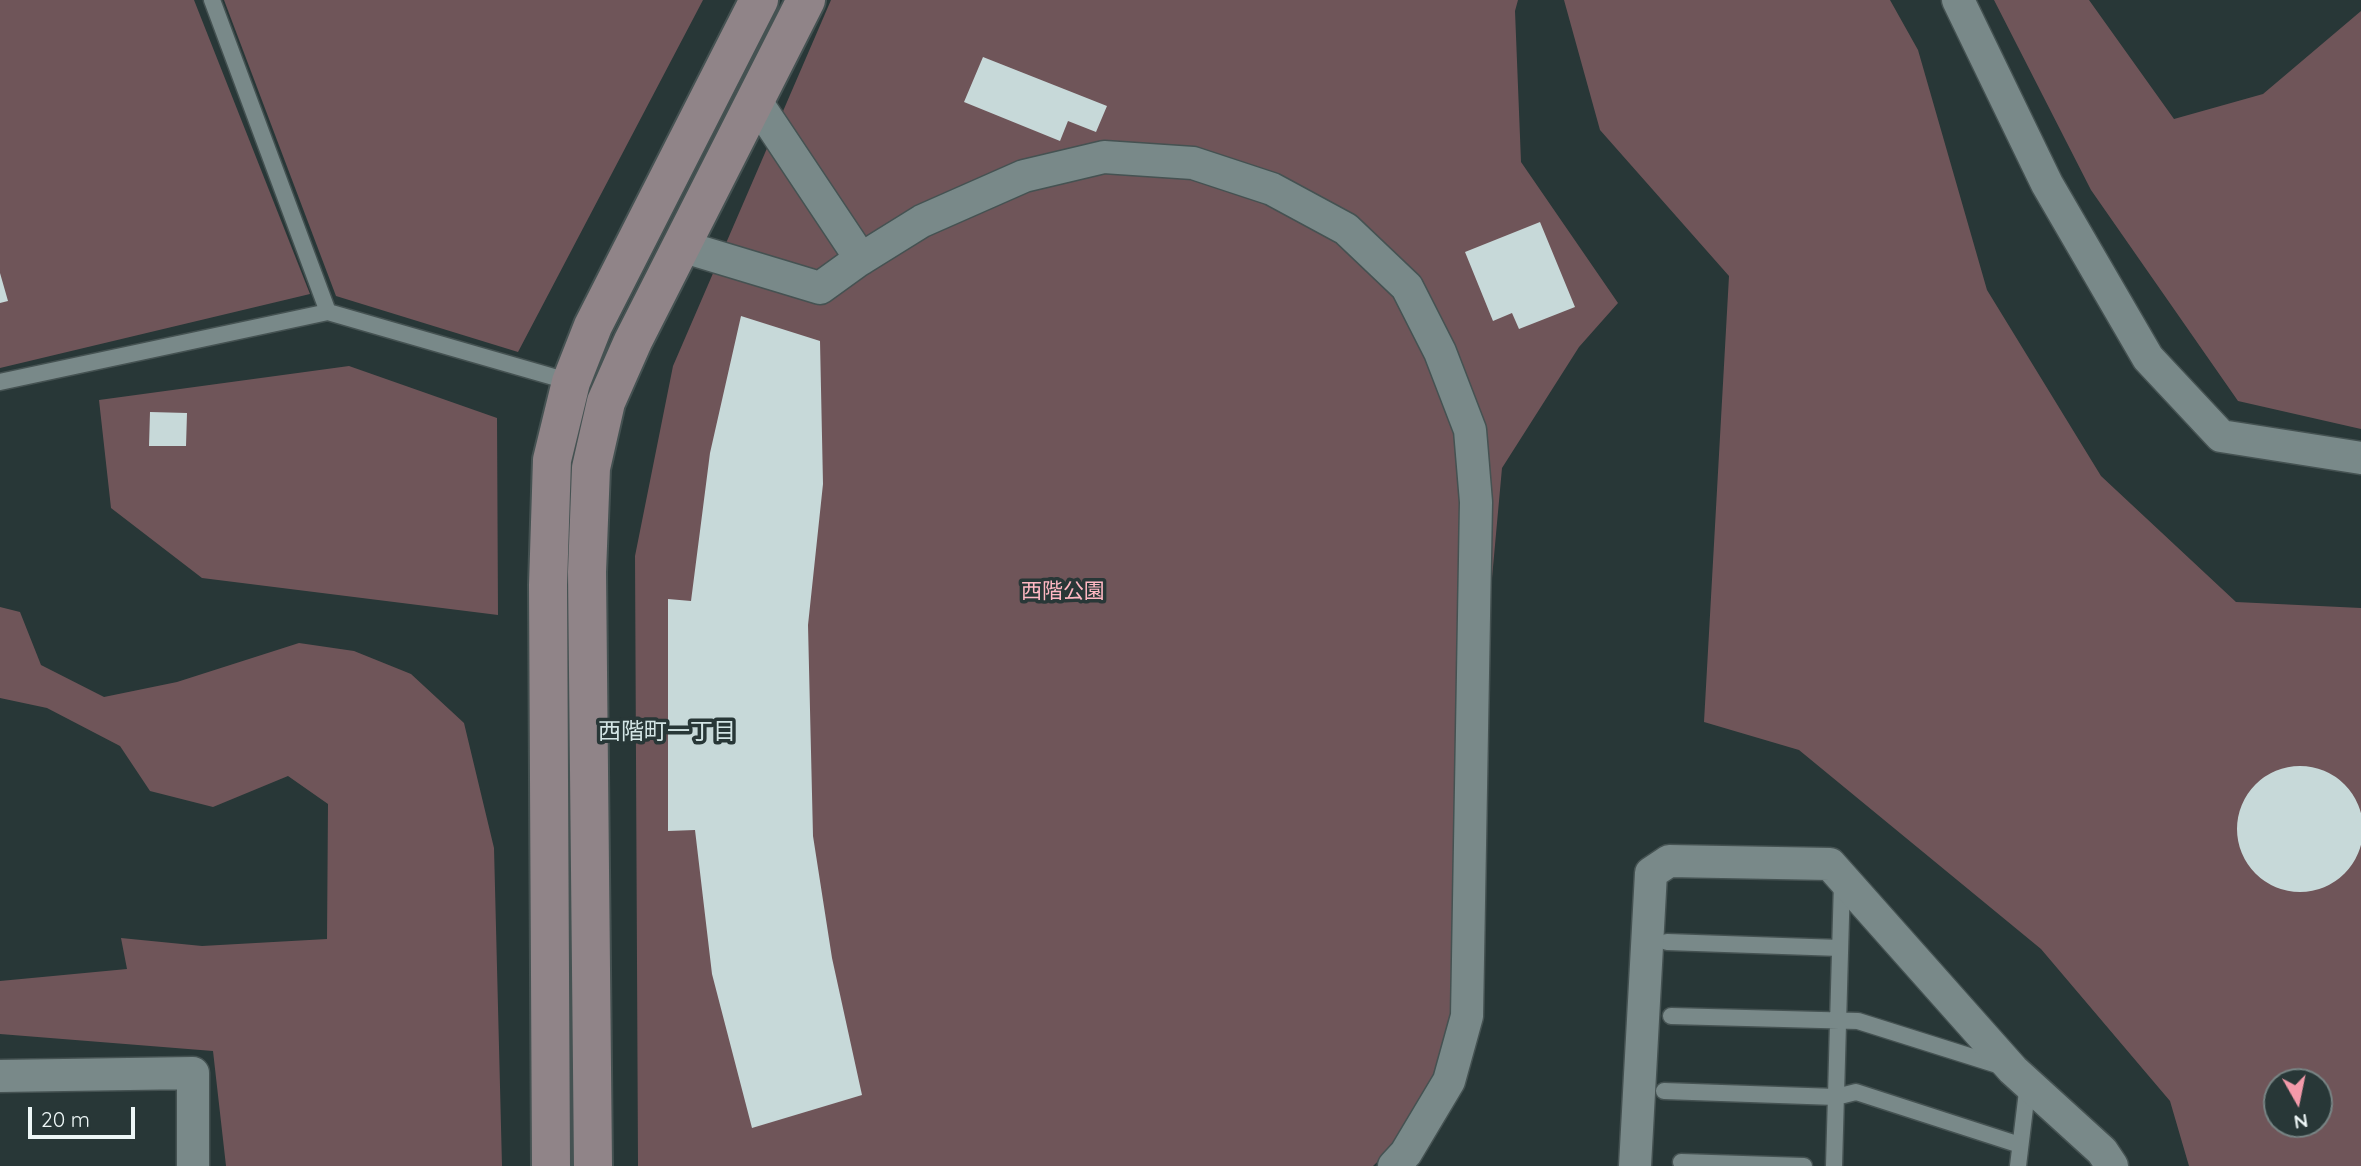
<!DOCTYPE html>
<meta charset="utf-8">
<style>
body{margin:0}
#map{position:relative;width:2361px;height:1166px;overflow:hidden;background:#283737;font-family:Quicksand,sans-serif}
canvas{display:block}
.north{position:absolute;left:2263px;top:1068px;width:70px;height:70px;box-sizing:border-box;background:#283737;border:2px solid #778484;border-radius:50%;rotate:171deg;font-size:19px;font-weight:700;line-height:28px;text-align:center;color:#eef7f7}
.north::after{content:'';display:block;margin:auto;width:24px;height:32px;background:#f39aaa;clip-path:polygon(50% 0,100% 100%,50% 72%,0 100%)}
.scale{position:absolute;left:28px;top:1107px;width:107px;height:32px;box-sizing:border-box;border:4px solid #eef7f7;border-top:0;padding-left:9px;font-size:21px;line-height:24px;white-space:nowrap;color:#eef7f7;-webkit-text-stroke:5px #283737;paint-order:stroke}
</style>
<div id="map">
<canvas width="2361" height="1166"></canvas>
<div class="north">N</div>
<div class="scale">20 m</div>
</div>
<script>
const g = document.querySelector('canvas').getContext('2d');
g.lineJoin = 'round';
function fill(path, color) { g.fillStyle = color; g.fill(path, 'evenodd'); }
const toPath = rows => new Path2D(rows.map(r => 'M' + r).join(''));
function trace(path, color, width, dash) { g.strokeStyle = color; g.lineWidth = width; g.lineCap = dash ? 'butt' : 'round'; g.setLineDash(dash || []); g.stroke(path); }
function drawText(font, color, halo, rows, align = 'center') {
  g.font = font + ' Quicksand,"Noto Sans JP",sans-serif'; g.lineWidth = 7; g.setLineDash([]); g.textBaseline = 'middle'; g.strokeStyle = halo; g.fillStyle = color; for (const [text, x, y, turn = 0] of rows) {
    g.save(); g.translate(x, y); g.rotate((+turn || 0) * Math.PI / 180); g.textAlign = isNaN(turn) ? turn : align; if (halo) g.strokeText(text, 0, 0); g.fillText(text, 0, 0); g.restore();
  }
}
const green = toPath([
 [0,0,194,0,310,294,0,368],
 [224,0,703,0,518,352,336,296],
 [831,0,1518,0,1515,11,1521,162,1618,303,1579,347,1502,468,1452,1018,1438,1077,1391,1149,1373,1166,638,1166,635,556,673,366],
 [1564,0,1890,0,1918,50,1987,290,2101,476,2236,602,2361,608,2361,1166,2189,1166,2170,1101,2041,949,1799,750,1704,722,1729,276,1600,130],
 [2277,1082,2319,1082,2319,1124,2277,1124],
 [1994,0,2089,0,2174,119,2263,94,2361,11,2361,429,2238,401,2091,190],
 [349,366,497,418,498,615,202,578,111,508,99,400],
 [0,607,20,612,41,665,104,697,177,682,299,643,354,651,411,674,464,723,494,848,502,1166,226,1166,213,1051,0,1034,0,981,127,969,121,938,202,946,327,939,328,804,288,776,213,807,150,791,120,746,47,708,0,698]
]);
const building = toPath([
 [983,57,1107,106,1096,132,1068,121,1060,141,964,102],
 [1540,222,1575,307,1519,329,1512,313,1493,321,1465,252],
 [0,273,8,301,0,303],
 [741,316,820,341,823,484,808,625,813,836,832,958,862,1095,752,1128,712,974,695,830,668,831,668,599,691,601,710,453],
 [150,412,187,413,186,446,149,446],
 '2237 829a63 63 0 1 1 126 0a63 63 0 1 1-126 0Z'
]);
const lane = toPath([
 [212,0,328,312],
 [0,382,328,312,571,382],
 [1667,942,1840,948],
 [1671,1016,1858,1021,2004,1067],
 [1664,1091,1836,1097,1856,1092,2020,1145],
 [1681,1162,1804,1166],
 [1834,1166,1842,882],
 [2018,1166,2028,1083]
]);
const street = toPath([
 [1958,0,2047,184,2148,358,2221,436,2361,458],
 [755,100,861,259],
 [681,246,820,288,856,262,922,221,1024,176,1104,157,1193,163,1272,189,1346,229,1407,287,1440,352,1470,430,1476,502,1467,1016,1449,1081,1406,1153,1394,1166],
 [0,1076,193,1073,193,1166],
 [1635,1166,1651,873,1669,861,1830,864,2013,1070,2102,1151,2112,1166]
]);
const secondary = toPath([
 [551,1166,548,585,552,460,571,382,593,326,759,0],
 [593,1166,587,572,591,468,606,402,633,341,806,0]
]);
const parkNames = [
 ["西階公園",1063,592]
];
const neighbourhoodNames = [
 ["西階町一丁目",667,732]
];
fill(green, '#6f5559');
fill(building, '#c7d9d9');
trace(lane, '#455252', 19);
trace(street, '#455252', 35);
trace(secondary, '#455252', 42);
trace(lane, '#798989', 16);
trace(street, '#798989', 32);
trace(secondary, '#908488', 38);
drawText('21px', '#ffb8c3', '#283737', parkNames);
drawText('23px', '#d3e5e5', '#283737', neighbourhoodNames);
</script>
